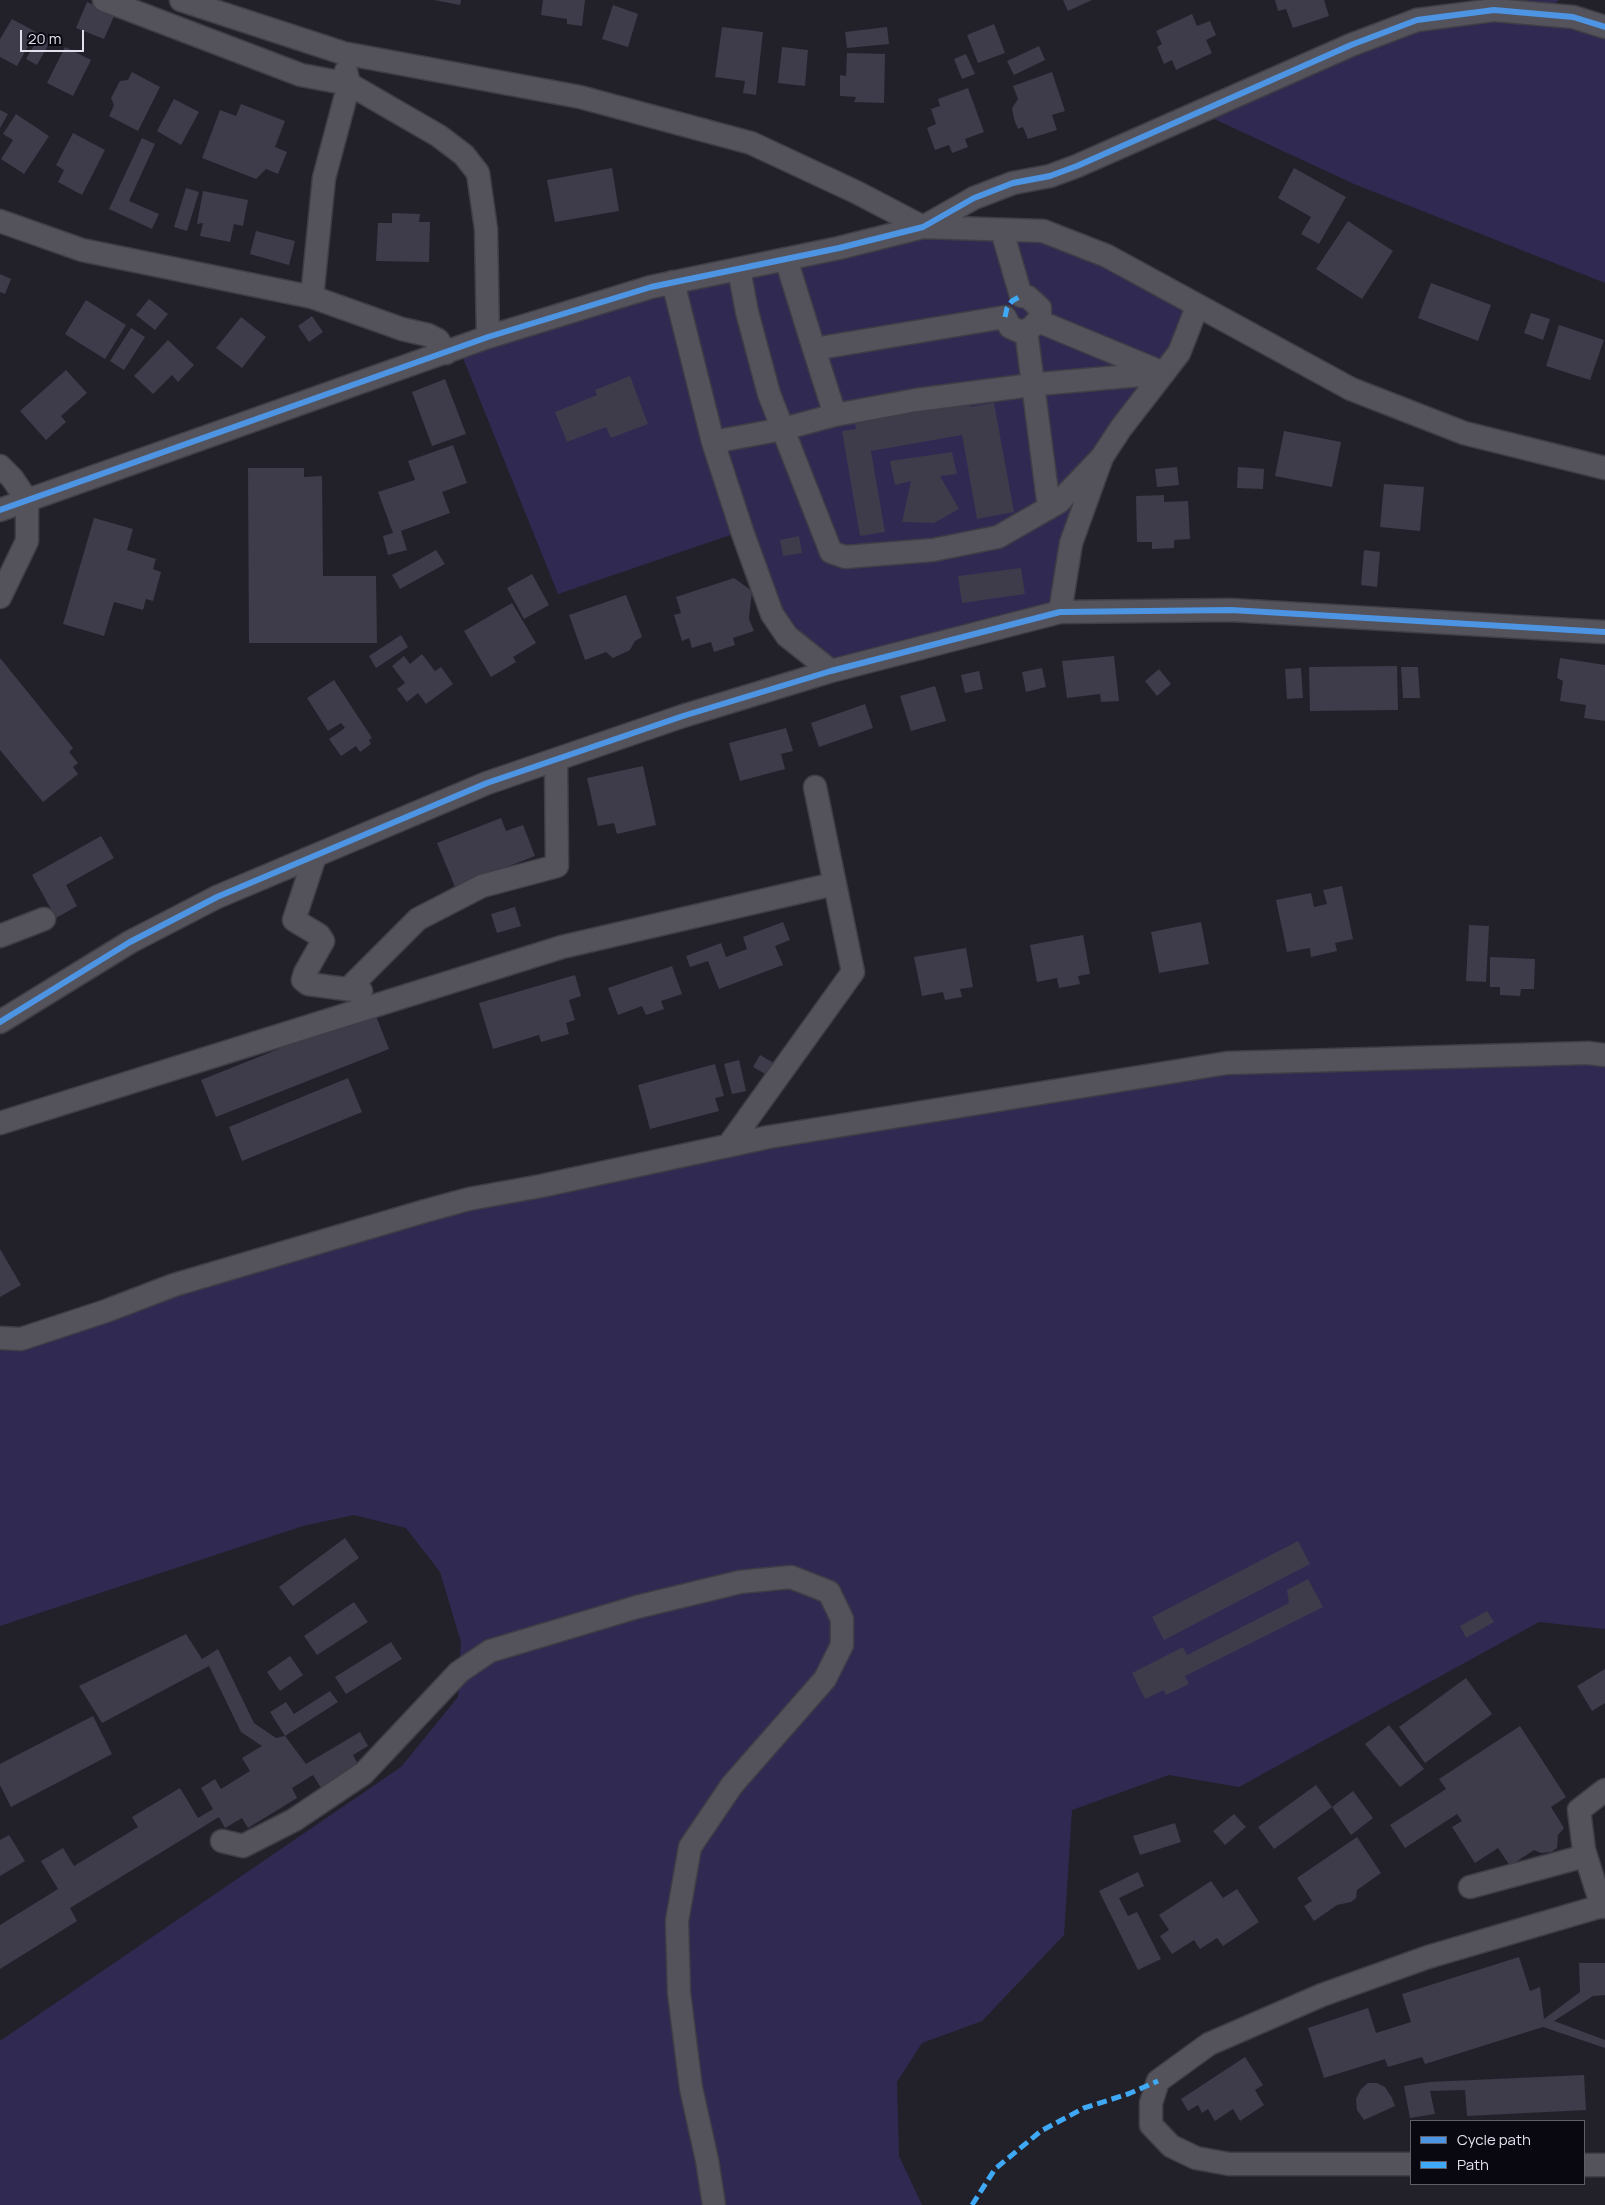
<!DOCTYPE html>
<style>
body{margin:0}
#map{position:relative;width:1605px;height:2205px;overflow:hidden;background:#22212a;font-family:Manrope,sans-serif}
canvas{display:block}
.legend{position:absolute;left:1410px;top:2120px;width:175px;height:65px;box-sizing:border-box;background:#090810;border:1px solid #5f5e68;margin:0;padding:6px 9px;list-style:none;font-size:15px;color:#e1e0ec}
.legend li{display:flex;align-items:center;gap:10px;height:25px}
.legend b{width:25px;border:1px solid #5f5e68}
.scale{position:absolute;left:20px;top:30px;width:64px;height:22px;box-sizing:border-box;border:2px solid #e1e0ec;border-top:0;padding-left:6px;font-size:15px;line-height:18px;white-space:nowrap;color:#e1e0ec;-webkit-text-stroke:4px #090810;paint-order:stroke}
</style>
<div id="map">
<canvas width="1605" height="2205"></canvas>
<ul class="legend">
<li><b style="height:6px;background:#4d94e3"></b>Cycle path</li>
<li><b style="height:6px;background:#3fa9f5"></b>Path</li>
</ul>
<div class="scale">20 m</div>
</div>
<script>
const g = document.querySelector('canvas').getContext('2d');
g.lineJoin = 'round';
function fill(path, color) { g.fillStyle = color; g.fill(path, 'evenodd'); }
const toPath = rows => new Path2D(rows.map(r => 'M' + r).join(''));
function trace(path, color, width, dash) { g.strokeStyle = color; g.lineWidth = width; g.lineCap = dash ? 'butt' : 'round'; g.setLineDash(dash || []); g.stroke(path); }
const green = toPath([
 [1497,0,1559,0,1541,14,1605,27,1605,283,1354,184,1199,112],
 [923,227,1045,228,1198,297,1179,353,1121,428,1060,612,831,671,787,636,742,531,558,594,459,348],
 [1605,1055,1605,1629,1539,1622,1239,1787,1169,1775,1072,1810,1064,1935,982,2021,922,2043,897,2082,899,2156,922,2205,0,2205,0,2041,401,1767,458,1697,461,1642,440,1572,406,1528,354,1515,303,1526,0,1626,0,1338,425,1211,1227,1063]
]);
const building = toPath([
 [434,0,461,0,460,5],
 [543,0,585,0,582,26,567,24,567,19,541,15],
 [1063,0,1092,0,1068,11],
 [1275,0,1324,0,1329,16,1293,28,1286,9,1278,11],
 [87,2,115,14,104,39,76,28],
 [613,5,638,14,628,47,602,39],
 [1192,14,1197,26,1210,21,1216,35,1206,40,1212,53,1176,70,1172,60,1164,64,1157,47,1162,44,1156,31],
 [12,19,36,32,17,66,0,57,0,39],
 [994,24,1005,53,978,63,967,35],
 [722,27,763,32,756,95,743,93,745,81,715,77],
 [887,27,889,44,847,48,845,32],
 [41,34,51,40,37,65,26,59],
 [1039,46,1045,60,1014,75,1007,61],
 [65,47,91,60,73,96,47,83],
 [782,47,808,50,805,86,778,83],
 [847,53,885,54,884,103,854,102,856,97,840,96,840,75,846,76],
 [966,54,975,74,962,79,954,59],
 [132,72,160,87,138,131,109,116,114,105,111,98,120,81,128,80],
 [1052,72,1065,111,1052,115,1057,130,1028,139,1023,127,1018,129,1014,119,1012,108,1018,99,1013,86],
 [968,88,984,132,965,139,968,147,952,153,949,145,935,150,927,128,936,124,931,109,940,106,938,99],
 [174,99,199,112,181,145,157,131],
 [241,104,285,121,275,147,287,152,278,174,266,169,256,179,202,158,220,110,236,116],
 [0,110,8,114,0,128],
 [16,114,49,136,24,174,1,159,13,140,3,134],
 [73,133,105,150,82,195,58,182,64,170,56,165],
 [142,138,155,144,129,201,159,214,152,229,109,209],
 [612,168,619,211,555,222,547,180],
 [1294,168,1346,197,1319,244,1301,234,1311,217,1278,198],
 [186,188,199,192,187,231,174,227],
 [203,191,248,200,243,226,234,224,230,242,200,236,203,223,197,224],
 [392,213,420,214,419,222,430,222,429,262,376,261,378,223,392,223],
 [1348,221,1393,251,1362,299,1316,269],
 [256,231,295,241,289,265,250,254],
 [0,274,11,279,5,294,0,292],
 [1431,283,1491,305,1478,341,1418,318],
 [149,299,168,314,155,330,136,315],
 [86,300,126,325,105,359,65,334],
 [1531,313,1550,319,1543,340,1524,333],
 [312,316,323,332,309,342,298,326],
 [241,317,266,337,242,368,216,348],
 [1559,325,1604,340,1590,380,1546,366],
 [131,328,145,337,124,370,110,361],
 [168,340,194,365,178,382,172,375,153,394,134,376],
 [66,370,87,393,61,416,66,422,46,440,20,411],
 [630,376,648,424,611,438,606,427,567,442,555,412,597,395,595,390],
 [445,379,466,434,432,446,412,392],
 [969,398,970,407,994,403,1014,512,977,519,962,435,871,451,885,532,860,536,842,431,856,429,854,417],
 [1284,431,1341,442,1332,487,1275,476],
 [453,445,467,483,442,492,450,513,401,531,407,550,388,555,383,536,393,533,378,492,415,480,408,461],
 [952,452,957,474,940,476,959,509,934,523,902,522,911,481,895,485,890,461],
 [1177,467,1179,485,1157,487,1155,469],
 [1238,467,1264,469,1263,489,1237,488],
 [248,468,304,468,304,477,322,476,323,576,376,576,377,643,249,643],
 [1384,484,1424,487,1420,531,1380,527],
 [1164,495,1164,502,1188,501,1190,539,1174,540,1174,548,1152,549,1152,542,1137,542,1136,496],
 [94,518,133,529,127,550,156,559,153,569,161,572,153,601,146,599,143,610,114,602,104,636,63,624],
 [799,536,802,553,783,556,780,540],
 [436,550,445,564,400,589,392,575],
 [1364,550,1380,552,1377,587,1361,585],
 [1021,568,1025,594,962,603,958,576],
 [532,574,549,605,524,619,507,588],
 [734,578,752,591,749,619,754,631,733,638,735,645,714,652,711,642,692,648,689,638,682,641,674,615,681,613,676,597],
 [626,595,642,637,635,641,630,650,613,658,606,652,585,660,569,615],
 [512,603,536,643,513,657,516,662,491,677,464,631],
 [401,635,408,647,376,668,369,656],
 [422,654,435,671,441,667,453,684,426,704,418,693,407,702,397,689,405,683,392,666,404,656,410,664],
 [1114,656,1119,701,1101,702,1100,694,1067,698,1062,661],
 [0,658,73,748,69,752,78,763,73,767,78,774,43,802,0,750],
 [1560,658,1605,665,1605,721,1584,718,1586,705,1560,701,1563,681,1557,678],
 [1397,666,1398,710,1310,711,1309,667],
 [1401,667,1418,667,1420,698,1403,698],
 [1042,668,1046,687,1026,692,1022,672],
 [1301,668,1303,698,1287,699,1285,669],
 [1159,669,1171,684,1157,696,1145,681],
 [979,671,983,689,965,693,961,675],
 [334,680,372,738,369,740,371,744,360,752,356,746,341,756,329,739,345,728,341,723,328,731,307,698],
 [935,686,946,721,911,731,900,696],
 [865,704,873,728,819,747,811,723],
 [786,728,793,751,781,754,785,769,740,781,729,743],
 [643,766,656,825,617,834,614,823,598,826,587,778],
 [501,818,506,831,523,825,535,856,455,887,437,843],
 [101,836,114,858,66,885,77,906,56,918,32,875],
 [1342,886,1353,939,1335,943,1337,951,1311,957,1310,948,1287,952,1276,900,1311,893,1314,907,1327,904,1323,890],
 [515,907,521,926,497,933,491,914],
 [783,922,790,940,775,946,783,965,719,989,708,961,690,967,686,956,721,943,726,957,747,949,743,937],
 [1201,922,1209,964,1159,973,1151,932],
 [1469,925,1489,926,1486,982,1466,981],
 [1083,935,1090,974,1078,976,1080,984,1059,988,1057,978,1037,982,1030,945],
 [966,948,973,987,960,989,962,997,945,1000,943,992,922,996,914,957],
 [1490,957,1535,959,1534,989,1521,989,1520,996,1500,995,1500,987,1490,987],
 [672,966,682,994,661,1001,664,1009,646,1015,642,1006,618,1015,608,988],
 [575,975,581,996,569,1000,575,1020,566,1023,569,1034,541,1042,539,1035,493,1049,479,1003],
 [374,1011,389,1049,216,1117,201,1080],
 [760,1055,774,1063,767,1075,753,1067],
 [739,1060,746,1091,732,1094,724,1064],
 [715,1064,724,1096,715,1098,719,1111,650,1129,638,1085],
 [348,1078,362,1112,242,1161,229,1127],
 [0,1249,21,1285,0,1297],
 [345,1538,359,1558,293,1606,279,1587],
 [1298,1541,1310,1564,1164,1640,1152,1617],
 [1308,1579,1323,1607,1185,1676,1189,1684,1166,1695,1164,1690,1145,1699,1132,1673,1183,1647,1187,1655,1289,1603,1287,1590],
 [354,1602,368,1622,317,1655,304,1636],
 [1487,1611,1494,1622,1466,1638,1460,1626],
 [186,1634,202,1659,218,1649,254,1723,276,1738,285,1736,306,1764,360,1732,368,1746,353,1755,360,1768,323,1791,313,1775,292,1788,297,1798,248,1828,242,1818,225,1828,219,1817,70,1908,77,1921,0,1969,0,1925,58,1889,41,1861,63,1848,74,1866,138,1827,132,1817,180,1788,198,1818,213,1809,201,1788,215,1779,221,1789,250,1771,242,1758,262,1746,241,1732,209,1666,102,1723,79,1686],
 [391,1642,402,1659,346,1694,335,1677],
 [290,1656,303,1675,280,1691,267,1672],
 [1605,1669,1605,1703,1592,1711,1577,1686],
 [1466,1678,1492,1714,1425,1763,1399,1727],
 [330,1691,338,1702,285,1736,270,1712,286,1702,294,1714],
 [93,1716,112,1754,11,1807,0,1785,0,1764],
 [1389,1725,1424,1769,1400,1787,1365,1744],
 [1520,1726,1566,1797,1551,1807,1564,1828,1558,1835,1557,1848,1551,1852,1541,1853,1534,1850,1510,1866,1498,1848,1475,1863,1452,1827,1462,1821,1457,1814,1405,1848,1390,1825,1446,1789,1439,1779],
 [1316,1785,1332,1807,1274,1849,1258,1827],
 [1353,1791,1373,1818,1351,1835,1332,1807],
 [1234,1814,1246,1827,1225,1845,1213,1831],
 [1175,1823,1181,1842,1140,1855,1133,1836],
 [9,1835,25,1861,0,1876,0,1840],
 [1357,1837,1381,1873,1357,1890,1356,1898,1351,1902,1337,1905,1314,1921,1304,1906,1312,1901,1297,1878],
 [1138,1872,1144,1886,1119,1898,1128,1916,1137,1912,1161,1959,1138,1970,1099,1891],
 [1211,1881,1223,1898,1237,1889,1259,1922,1223,1946,1217,1938,1200,1949,1194,1940,1172,1954,1160,1936,1169,1930,1159,1915],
 [1519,1957,1530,1991,1540,1987,1544,2019,1580,1992,1579,1963,1605,1963,1605,1995,1593,1996,1554,2021,1605,2040,1605,2048,1543,2027,1425,2064,1422,2057,1388,2067,1385,2059,1324,2078,1308,2028,1368,2008,1376,2033,1411,2022,1402,1994],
 [1245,2057,1263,2085,1255,2090,1264,2105,1240,2121,1233,2109,1215,2121,1208,2109,1202,2113,1198,2105,1188,2111,1181,2099],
 [1584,2075,1586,2110,1467,2116,1465,2090,1430,2091,1435,2114,1410,2118,1404,2086,1429,2082],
 [1368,2083,1377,2083,1385,2087,1392,2098,1395,2106,1364,2120,1357,2110,1356,2099,1361,2089]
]);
const minor = toPath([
 [104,0,301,75,349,84,324,178,312,297],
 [181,0,343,53,580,97,751,143,856,192,923,227,1043,231,1107,256,1351,389,1464,433,1605,468],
 [346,71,349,84,439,136,464,155,478,173,486,229,488,337],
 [0,221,82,250,312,297,402,329,428,335,438,340,446,353],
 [786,259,814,349],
 [739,269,747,312,769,394,831,552,845,557,933,550,998,537,1059,502,1102,457],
 [673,282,713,442,783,429,835,415,916,400,1039,384,1164,373],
 [1038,321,1161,372],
 [1026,330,1049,508],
 [835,415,814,349,1005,317,1010,327,1021,332,1031,328,1040,318,1040,308,1028,297,1021,296,1002,231],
 [713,442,742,531,772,614,787,636,831,671],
 [0,466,12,478,27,500,27,541,0,597],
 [0,510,488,337,651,287,839,248,923,227,974,198,1013,183,1050,176,1077,166,1351,45,1417,20,1494,10,1573,17,1605,27],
 [1060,612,1071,543,1102,457,1121,428,1179,353,1197,307],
 [315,856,294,920,319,935,323,941,305,973,303,980,308,984,361,991],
 [0,936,44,919],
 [348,989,418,919,482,886,557,866,556,760],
 [0,1022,130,942,217,897,487,783,683,716,831,671,1060,612,1231,610,1605,632],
 [0,1123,562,947,834,884],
 [728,1146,853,972,815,787],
 [0,1338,21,1339,106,1311,174,1285,425,1211,469,1199,541,1186,769,1137,1227,1063,1588,1053,1605,1055],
 [222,1841,243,1846,294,1820,364,1773,459,1672,490,1651,637,1607,740,1582,791,1577,829,1592,842,1619,842,1645,825,1679,732,1785,690,1847,677,1921,679,1993,691,2088,707,2160,714,2205],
 [1470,1887,1585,1856],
 [1602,1907,1584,1850,1579,1810,1605,1790],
 [1411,2164,1229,2164,1196,2158,1171,2146,1151,2125,1151,2103,1158,2081,1209,2044,1322,1995,1428,1957,1605,1905],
 [1584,2165,1605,2165]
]);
const quiet = toPath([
 [1005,317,1007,308,1012,301,1021,296],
 [972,2205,995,2169,1041,2131,1084,2108,1128,2094,1158,2081]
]);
const cycleway = toPath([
 [0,510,488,337,651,287,839,248,923,227,974,198,1013,183,1050,176,1077,166,1351,45,1417,20,1494,10,1573,17,1605,27],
 [0,1022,130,942,217,897,487,783,683,716,831,671,1060,612,1231,610,1605,632]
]);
fill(green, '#302952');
fill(building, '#3e3b4b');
trace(minor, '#3f3e46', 25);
trace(minor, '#54535c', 22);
trace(quiet, '#3fa9f5', 5, [10, 5]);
trace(cycleway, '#4d94e3', 6);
</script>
